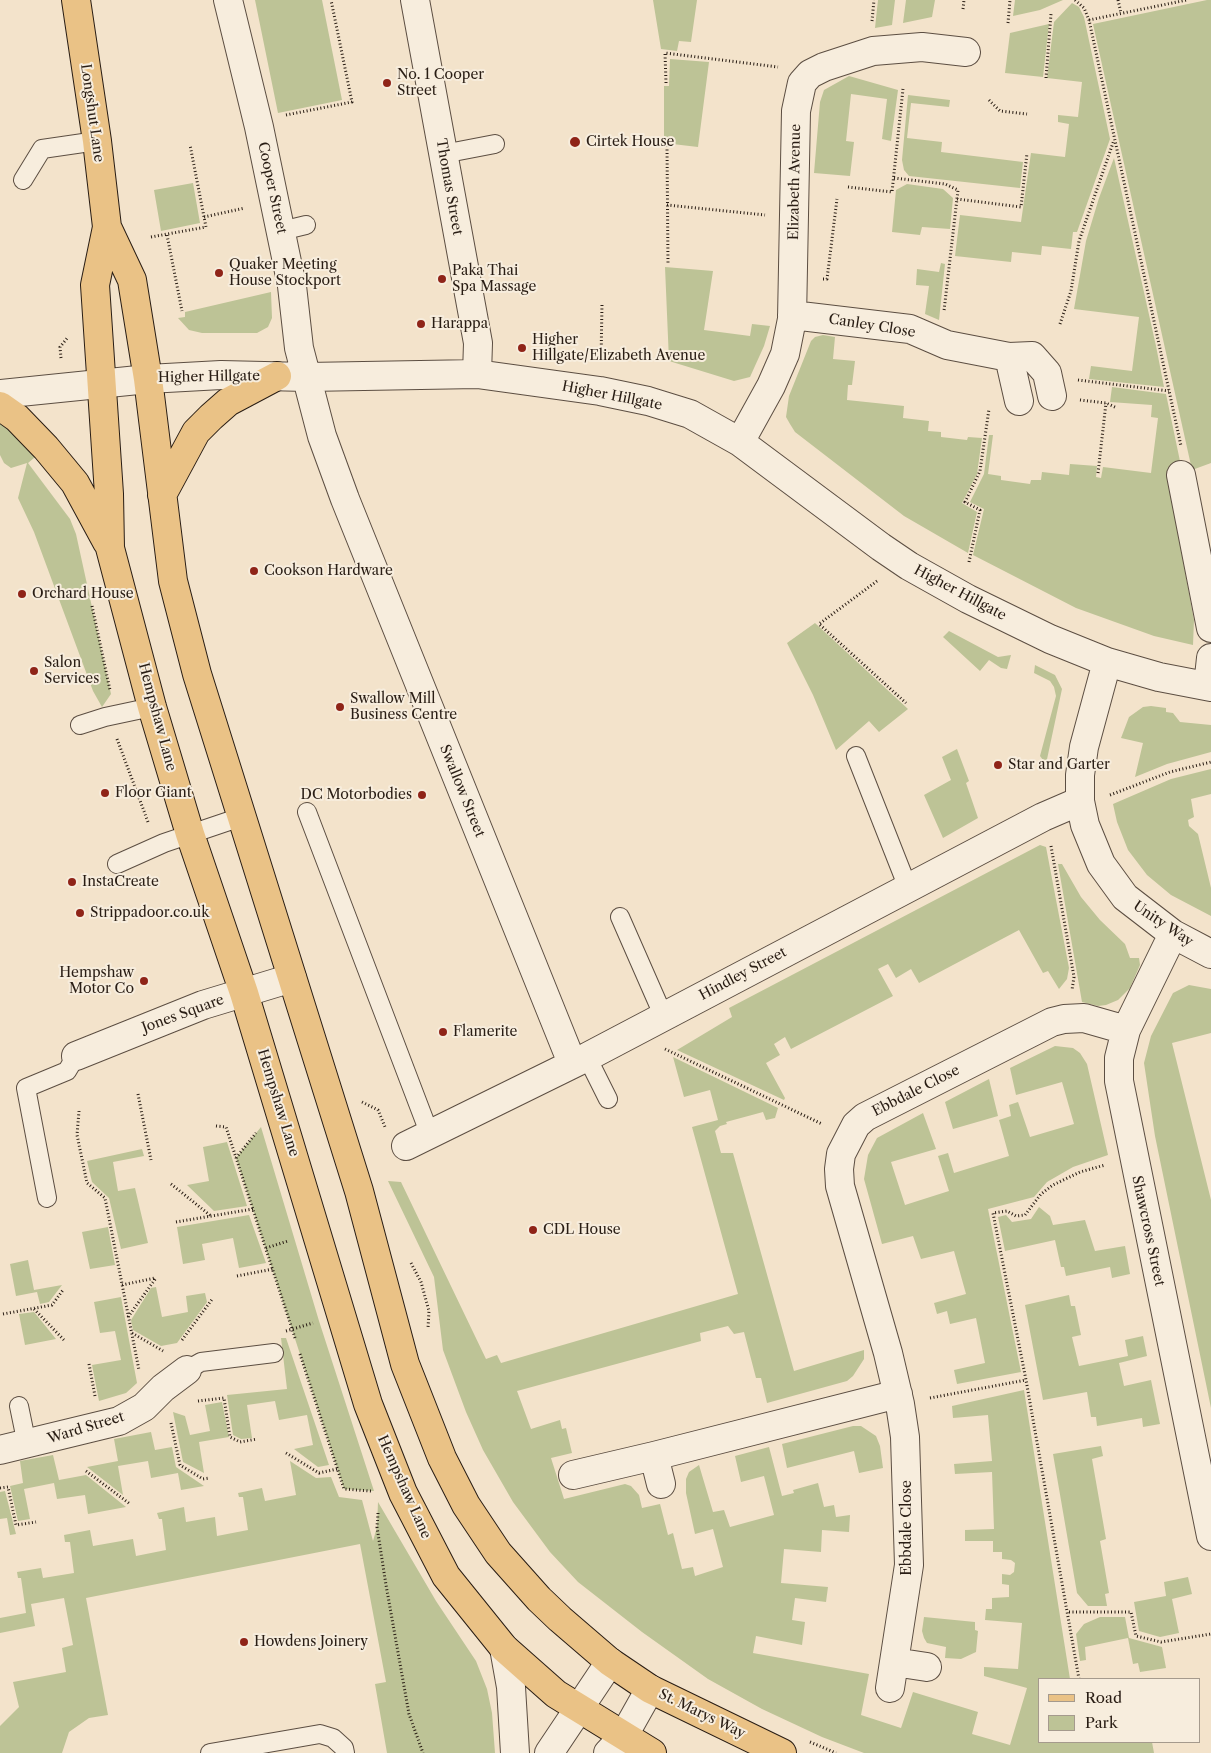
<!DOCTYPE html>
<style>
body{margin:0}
#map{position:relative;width:1211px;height:1753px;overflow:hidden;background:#f3e3cb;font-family:"Libre Caslon Text",serif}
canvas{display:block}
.legend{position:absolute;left:1038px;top:1678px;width:162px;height:65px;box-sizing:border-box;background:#f7eddd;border:1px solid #a59a8d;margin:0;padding:6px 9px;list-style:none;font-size:15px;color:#291d14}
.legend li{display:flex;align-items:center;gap:10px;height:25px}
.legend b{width:25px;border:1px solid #a59a8d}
</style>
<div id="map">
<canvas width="1211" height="1753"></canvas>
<ul class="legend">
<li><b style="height:6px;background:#eac286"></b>Road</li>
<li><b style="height:14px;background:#bdc396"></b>Park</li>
</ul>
</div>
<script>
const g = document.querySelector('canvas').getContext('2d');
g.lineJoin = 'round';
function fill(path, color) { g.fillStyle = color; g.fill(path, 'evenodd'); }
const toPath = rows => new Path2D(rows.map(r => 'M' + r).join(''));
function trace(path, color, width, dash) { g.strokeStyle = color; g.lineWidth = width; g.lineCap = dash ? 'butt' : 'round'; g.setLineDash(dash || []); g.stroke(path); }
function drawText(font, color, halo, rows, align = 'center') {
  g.font = font + ' "Libre Caslon Text",serif'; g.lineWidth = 4; g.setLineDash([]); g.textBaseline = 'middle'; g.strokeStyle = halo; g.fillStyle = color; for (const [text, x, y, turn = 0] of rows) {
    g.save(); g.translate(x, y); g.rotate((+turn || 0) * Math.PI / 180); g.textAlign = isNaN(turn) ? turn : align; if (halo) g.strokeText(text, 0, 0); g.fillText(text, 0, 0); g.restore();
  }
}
const green = toPath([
 [255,0,322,0,342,100,278,113],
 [653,0,697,0,691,42,679,41,677,51,661,49],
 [878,0,895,0,892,25,875,28],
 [906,0,950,0,935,0,932,17,903,23],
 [1015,0,1063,0,1040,10,1013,16],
 [1207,0,1211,0,1211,463,1192,470,1093,24],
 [1072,3,1079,7,1084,17,1110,139,1077,232,1073,232,1071,249,1042,246,1041,255,1012,252,1011,262,955,256,960,215,1021,222,1031,153,1065,157,1069,124,1058,122,1058,115,1078,117,1082,82,1047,78,1054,22],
 [1049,24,1043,77,1005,73,1010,33],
 [670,59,709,62,698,147,664,143,664,86,669,86],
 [849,76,898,90,891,141,882,139,887,99,851,94,846,141,854,142,850,176,814,173,820,102,824,90],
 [908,95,950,100,949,107,911,103,907,138,942,142,941,152,1023,162,1020,188,909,176,904,170,902,160],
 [1114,158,1156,346,1164,387,1089,379,1091,366,1132,371,1139,317,1074,309,1086,241,1099,198],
 [193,183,200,223,161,231,154,190],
 [907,184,943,189,953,198,950,229,922,227,920,235,892,232,896,190],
 [941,263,945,264,939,320,925,314,929,286,916,285,917,269,939,272],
 [665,267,713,271,704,330,750,336,752,324,770,326,764,346,750,377,734,381,669,361],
 [271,292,272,318,268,327,257,333,202,333,189,330,178,318,185,317,185,312],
 [823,335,835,337,833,359,855,361,852,385,848,385,847,400,904,406,903,418,929,421,928,431,941,432,941,437,967,440,968,437,982,438,977,474,962,503,977,512,968,553,904,516,795,432,790,424,786,417,789,396,811,341,815,337],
 [1112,387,1166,394,1181,466,1169,470,1178,534,1194,620,1193,645,1154,636,1076,608,973,555,984,509,970,502,984,474,989,435,993,435,988,474,1001,476,1001,480,1030,484,1031,480,1041,480,1042,472,1069,475,1070,464,1097,466,1096,477,1101,478,1103,467,1151,473,1158,418,1151,417,1152,405,1110,402],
 [0,406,46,448,28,463,70,519,76,534,111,694,102,707,93,691,34,532,18,498,27,463,11,468,4,463,0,455],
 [815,623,908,709,879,732,869,721,836,750,813,695,787,643],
 [949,631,998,657,1011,655,1007,669,1001,668,989,660,980,671,943,637],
 [1035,665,1055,675,1062,689,1046,764,1040,756,1056,696,1054,687,1050,681,1034,673],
 [1151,706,1166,708,1166,712,1173,713,1180,722,1211,725,1211,752,1167,764,1135,777,1143,743,1121,738,1129,717,1143,707],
 [957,749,969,781,966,783,978,818,943,838,924,795,951,780,942,757],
 [1211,769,1211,794,1191,799,1194,817,1188,820,1189,826,1198,834,1211,888,1211,916,1171,895,1147,875,1128,850,1117,822,1113,804,1171,779],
 [1040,845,1046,847,1069,968,1067,979,1059,989,1048,971,1043,973,1019,930,919,983,911,969,896,978,888,964,878,969,893,996,791,1049,785,1037,774,1044,780,1055,766,1063,785,1098,784,1100,677,1050,732,1017,729,1008],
 [1058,864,1062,864,1081,897,1100,920,1125,944,1130,958,1139,958,1140,965,1130,988,1118,1000,1106,1005,1098,1006,1082,1002],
 [1189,985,1211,989,1211,1033,1172,1043,1211,1200,1211,1408,1155,1136,1144,1063,1151,1036,1173,993],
 [1055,1046,1073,1048,1080,1053,1087,1064,1108,1155,1073,1167,1047,1182,1034,1197,988,1209,1021,1372,957,1384,954,1370,985,1363,976,1318,950,1324,947,1311,937,1314,934,1303,966,1294,954,1251,921,1259,913,1236,882,1244,864,1179,868,1155,877,1138,923,1113,936,1149,891,1162,905,1205,949,1191,938,1156,948,1153,954,1173,1009,1156,999,1120,1011,1116,1009,1105,1018,1102,1030,1137,1074,1124,1062,1082,1016,1095,1010,1068],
 [673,1057,778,1108,775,1118,766,1120,763,1112,726,1122,727,1124,720,1126,715,1131,721,1153,733,1153,794,1371,864,1350,864,1359,853,1376,847,1381,767,1403,761,1378,756,1378,744,1332,734,1334,728,1326,700,1333,701,1341,517,1391,531,1429,560,1420,562,1429,566,1428,572,1453,551,1458,564,1499,625,1484,631,1486,639,1495,642,1508,660,1504,668,1535,673,1533,682,1569,693,1567,695,1576,723,1567,713,1529,695,1534,686,1493,686,1479,689,1472,699,1465,713,1512,724,1510,730,1527,774,1515,764,1476,741,1482,735,1456,769,1447,782,1496,794,1493,793,1490,818,1483,824,1507,834,1505,836,1517,850,1515,849,1532,822,1530,821,1552,784,1549,781,1583,828,1587,826,1602,795,1598,792,1620,805,1622,802,1645,756,1636,753,1653,869,1674,861,1715,901,1728,913,1692,978,1712,972,1734,1010,1745,1027,1688,984,1676,984,1667,1018,1669,1022,1623,985,1620,986,1609,992,1609,992,1598,1009,1597,1009,1585,1002,1584,1002,1574,1010,1575,1014,1572,1015,1563,1011,1560,1002,1559,1002,1552,993,1552,993,1541,965,1541,965,1530,994,1529,992,1472,955,1474,954,1464,992,1461,988,1415,953,1418,952,1406,1024,1390,1070,1679,1040,1679,1040,1742,1152,1742,1154,1753,864,1753,822,1737,762,1709,708,1679,642,1632,578,1582,550,1552,513,1502,483,1450,466,1412,443,1350,434,1277,388,1181,401,1182,486,1359,497,1355,501,1363,738,1294,692,1127,718,1120,710,1090,684,1097],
 [989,1079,998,1116,953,1129,945,1102],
 [261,1127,319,1321,374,1491,344,1489,236,1158],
 [227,1142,247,1206,214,1211,187,1185,209,1181,203,1147],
 [142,1149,144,1156,113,1162,118,1191,135,1188,148,1243,121,1249,109,1198,92,1182,87,1161],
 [1039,1207,1050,1216,1053,1225,1085,1220,1095,1251,1125,1246,1130,1274,1112,1278,1110,1267,1066,1276,1064,1267,1061,1267,1055,1240,1005,1251,998,1217,1006,1215,1012,1222,1031,1219],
 [249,1215,266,1263,239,1268,233,1238,202,1244,205,1260,183,1264,177,1227],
 [108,1227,115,1265,90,1269,82,1232],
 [28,1260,34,1290,62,1285,49,1302,40,1304,37,1292,16,1296,10,1264],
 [156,1287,162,1317,188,1312,186,1296,205,1293,207,1302,177,1343,161,1346,133,1330,131,1320,151,1288],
 [1069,1295,1071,1306,1075,1306,1081,1335,1072,1337,1079,1366,1128,1356,1125,1340,1143,1336,1147,1356,1119,1363,1124,1386,1151,1380,1160,1424,1143,1427,1142,1418,1097,1426,1096,1417,1091,1417,1087,1392,1043,1400,1025,1305],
 [121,1297,137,1383,126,1393,99,1401,92,1365,121,1360,115,1331,100,1333,94,1302],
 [34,1312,56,1339,25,1345,19,1314],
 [281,1338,286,1338,329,1465,318,1467,294,1449,313,1445,307,1415,279,1420,275,1401,247,1405,252,1438,241,1439,233,1435,227,1395,287,1389],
 [222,1402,229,1437,199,1442,204,1473,183,1462,173,1412,185,1416,190,1435,210,1431,205,1405],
 [853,1426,861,1426,876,1436,880,1446,883,1468,859,1473,854,1451,787,1468,782,1444],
 [151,1432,155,1450,172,1447,176,1467,204,1486,181,1490,178,1473,151,1478,148,1461,118,1466,123,1495,87,1467,118,1461,114,1439],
 [1101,1446,1103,1456,1092,1459,1106,1539,1100,1541,1109,1593,1105,1594,1107,1606,1088,1606,1077,1593,1053,1454],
 [53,1455,59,1480,86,1475,126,1507,88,1514,85,1495,57,1499,54,1483,24,1489,30,1519,18,1521,10,1486,23,1483,20,1461],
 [290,1461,316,1478,331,1477,339,1497,362,1500,373,1541,377,1527,378,1502,436,1601,476,1661,487,1689,492,1713,495,1753,387,1753,375,1684,386,1682,360,1544,86,1598,108,1715,89,1718,69,1732,62,1753,0,1753,0,1726,19,1707,13,1682,66,1672,62,1648,73,1645,64,1598,31,1604,35,1626,0,1633,0,1618,26,1613,21,1578,18,1578,17,1572,41,1568,43,1578,74,1573,70,1542,65,1542,64,1535,90,1530,93,1546,133,1539,136,1556,166,1550,162,1519,159,1519,157,1513,184,1507,186,1522,215,1517,217,1536,248,1530,243,1497,239,1497,238,1493,262,1488,265,1501,296,1495],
 [5,1491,16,1534,10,1535,7,1518,0,1519,0,1492],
 [1188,1577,1192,1594,1172,1599,1179,1633,1160,1637,1139,1631,1134,1602,1166,1596,1164,1582],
 [924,1617,975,1622,975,1630,978,1631,976,1652,961,1659,945,1658,946,1647,927,1643,924,1638,922,1631],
 [1100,1617,1125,1617,1129,1638,1162,1647,1166,1668,1140,1672,1138,1663,1133,1664,1128,1638,1085,1647,1086,1660,1080,1661,1076,1634,1084,1624]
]);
const path = toPath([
 [1075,0,1084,8,1089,20,1181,446],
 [1118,0,1121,13],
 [963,9,964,0],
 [1089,20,1187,0],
 [872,21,874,0],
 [1008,23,1010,0],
 [1046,78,1051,14],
 [666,83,665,53,778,67],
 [989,100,1000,111,1027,114],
 [286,115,352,102,331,0],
 [667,146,668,264],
 [894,178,945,184,958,190,944,311],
 [848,187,892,192,903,89],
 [957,199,1021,207,1027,153],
 [667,205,765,215],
 [204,217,245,208],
 [167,235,182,311],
 [151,237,206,227,190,145],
 [823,279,827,279,837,199],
 [1060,324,1071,291,1079,241,1114,140],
 [61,358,60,347,68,337],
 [601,362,602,304],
 [1078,380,1169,391],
 [1080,400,1106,403,1117,408],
 [1098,473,1106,403],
 [969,562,980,510,965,502,980,471,989,409],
 [877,581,819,624,906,703],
 [92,606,110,690],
 [117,739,148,822],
 [1110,795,1170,772,1211,762],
 [1051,846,1074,977,1072,990],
 [665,1049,822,1124],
 [138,1094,151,1160],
 [362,1102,378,1110,385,1127],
 [79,1111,77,1135,87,1183,105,1198,139,1370],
 [216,1126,226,1127,295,1338],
 [236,1158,256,1133],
 [171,1184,211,1216],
 [176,1222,253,1209],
 [266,1248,288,1241],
 [411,1263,421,1282,429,1311,428,1328],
 [237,1276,273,1269],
 [122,1285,155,1278],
 [34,1309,64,1340],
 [3,1314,52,1305,63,1290],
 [128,1317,156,1278],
 [286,1331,313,1323],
 [132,1333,163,1351],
 [182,1340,213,1298],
 [300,1354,344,1489,371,1491],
 [89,1364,95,1396],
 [930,1398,1026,1380],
 [198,1401,224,1398,230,1437,240,1442,257,1439],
 [171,1423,180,1465,203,1479,210,1478],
 [286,1453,319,1473,337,1469],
 [86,1471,130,1504],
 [0,1488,8,1487,16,1525,36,1522],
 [378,1513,377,1527,386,1585,409,1714,423,1753],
 [1069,1612,1131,1612,1136,1636,1161,1642,1211,1634],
 [1079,1679,1026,1380,993,1213,1007,1211,1016,1216,1025,1215,1041,1194,1053,1185,1080,1172,1105,1165],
 [810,1742,836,1753]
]);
const service = toPath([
 [443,154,495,144],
 [23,180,42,149,97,141],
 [281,231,306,225],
 [80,725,105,717,152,707],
 [856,756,908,888],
 [307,812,430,1135],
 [117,864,164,843,241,817],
 [620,917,663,1015],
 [587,1057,608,1099],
 [47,1198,26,1088,67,1071,76,1056],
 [187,1370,201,1362,274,1353],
 [19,1406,27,1445],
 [210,1753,320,1734,333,1738,344,1748,345,1753]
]);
const minor = toPath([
 [228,0,259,127,292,286,299,348,322,436,345,499,572,1063],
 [415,0,478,343,477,374],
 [792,315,910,329,947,345,1009,357,1019,401],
 [1009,357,1032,356,1047,373,1052,396],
 [148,379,221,375,307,377,477,374,600,391,648,401,690,414,740,442,881,547,909,566,968,599,1050,639,1107,662,1159,677,1211,687],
 [740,442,771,386,785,354,792,319,796,111,802,83,810,74,824,67,873,51,922,47,966,52],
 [1181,475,1211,628],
 [1107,662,1084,747,1080,775,1080,801,1085,825,1101,864,1125,897,1173,934,1211,954],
 [1208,686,1211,658],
 [1173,934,1126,1030,1119,1058,1119,1081,1211,1536],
 [76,1056,203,1005,292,978],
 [406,1146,587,1057,1043,817,1080,801],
 [0,1450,119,1421,144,1407,163,1388,187,1370],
 [654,1456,661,1484],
 [573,1475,654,1456,898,1394],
 [894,1662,927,1667],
 [890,1688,909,1565,905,1437,900,1404,888,1353,840,1186,839,1169,841,1154,856,1125,865,1117,1052,1022,1064,1019,1084,1018,1126,1030]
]);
const tertiary = toPath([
 [0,394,148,379],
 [504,1648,511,1687,515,1753],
 [549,1753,610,1662],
 [608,1753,623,1737,650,1689]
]);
const primary = toPath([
 [76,0,97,141,107,227,95,285,109,494,110,548,152,707,190,834,244,993,368,1404,403,1493,446,1576,504,1648,556,1694,652,1753],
 [107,227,132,280,148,379,173,581,197,674,359,1191,405,1364,442,1458,466,1505,498,1553,539,1599,560,1619,610,1662,650,1689,782,1753],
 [0,406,17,418,46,448,75,483,107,542],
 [162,495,196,432,211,417,228,402,277,376]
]);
const markers = [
 [387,83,5,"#8f2418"],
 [575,142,6,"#8f2418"],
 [219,273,5,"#8f2418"],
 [442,279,5,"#8f2418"],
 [421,324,5,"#8f2418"],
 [522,348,5,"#8f2418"],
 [254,571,5,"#8f2418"],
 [22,594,5,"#8f2418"],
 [34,671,5,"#8f2418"],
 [340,707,5,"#8f2418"],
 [998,765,5,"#8f2418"],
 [105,793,5,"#8f2418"],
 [422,795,5,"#8f2418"],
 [72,882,5,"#8f2418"],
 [80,913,5,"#8f2418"],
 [144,981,5,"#8f2418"],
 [443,1032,5,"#8f2418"],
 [533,1230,5,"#8f2418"],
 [244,1642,5,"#8f2418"]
];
const poiNames = [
 ["No. 1 Cooper",397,75],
 ["Street",397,91],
 ["Cirtek House",586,142],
 ["Quaker Meeting",229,265],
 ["House Stockport",229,281],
 ["Paka Thai",452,271],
 ["Spa Massage",452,287],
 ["Harappa",431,324],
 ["Higher",532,340],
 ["Hillgate/Elizabeth Avenue",532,356],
 ["Cookson Hardware",264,571],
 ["Orchard House",32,594],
 ["Salon",44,663],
 ["Services",44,679],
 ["Swallow Mill",350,699],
 ["Business Centre",350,715],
 ["Star and Garter",1008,765],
 ["Floor Giant",115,793],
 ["DC Motorbodies",412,795,"right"],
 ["InstaCreate",82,882],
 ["Strippadoor.co.uk",90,913],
 ["Hempshaw",134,973,"right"],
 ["Motor Co",134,989,"right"],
 ["Flamerite",453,1032],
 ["CDL House",543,1230],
 ["Howdens Joinery",254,1642]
];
const streetNames = [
 ["Longshut Lane",92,113,82],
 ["Elizabeth Avenue",795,182,-89],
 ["Thomas Street",449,187,80],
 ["Cooper Street",272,188,78],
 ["Canley Close",872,326,9],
 ["Higher Hillgate",209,377,-1],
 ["Higher Hillgate",612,396,11],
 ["Higher Hillgate",960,593,28],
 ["Hempshaw Lane",157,717,75],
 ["Swallow Street",462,791,68],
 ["Unity Way",1163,924,34],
 ["Hindley Street",743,974,-28],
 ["Jones Square",183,1014,-20],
 ["Ebbdale Close",916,1091,-27],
 ["Hempshaw Lane",278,1103,73],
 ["Shawcross Street",1148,1231,78],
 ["Ward Street",86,1428,-17],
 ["Hempshaw Lane",404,1487,66],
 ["Ebbdale Close",907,1528,-90],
 ["St. Marys Way",702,1714,26]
];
fill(green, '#bdc396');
trace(service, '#5c4e42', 20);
trace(minor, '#5c4e42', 30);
trace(tertiary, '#5c4e42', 30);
trace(primary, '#291d14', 30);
trace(path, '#291d14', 3, [1, 2.5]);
trace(service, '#f7eddd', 18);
trace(minor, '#f7eddd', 28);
trace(tertiary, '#f7eddd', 28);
trace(primary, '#eac286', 28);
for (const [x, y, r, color] of markers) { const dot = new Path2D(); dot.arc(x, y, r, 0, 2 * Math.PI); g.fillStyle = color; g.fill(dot); trace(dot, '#f7eddd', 2); }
drawText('14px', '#291d14', '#f7eddd', poiNames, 'left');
drawText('14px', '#291d14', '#f7eddd', streetNames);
</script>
